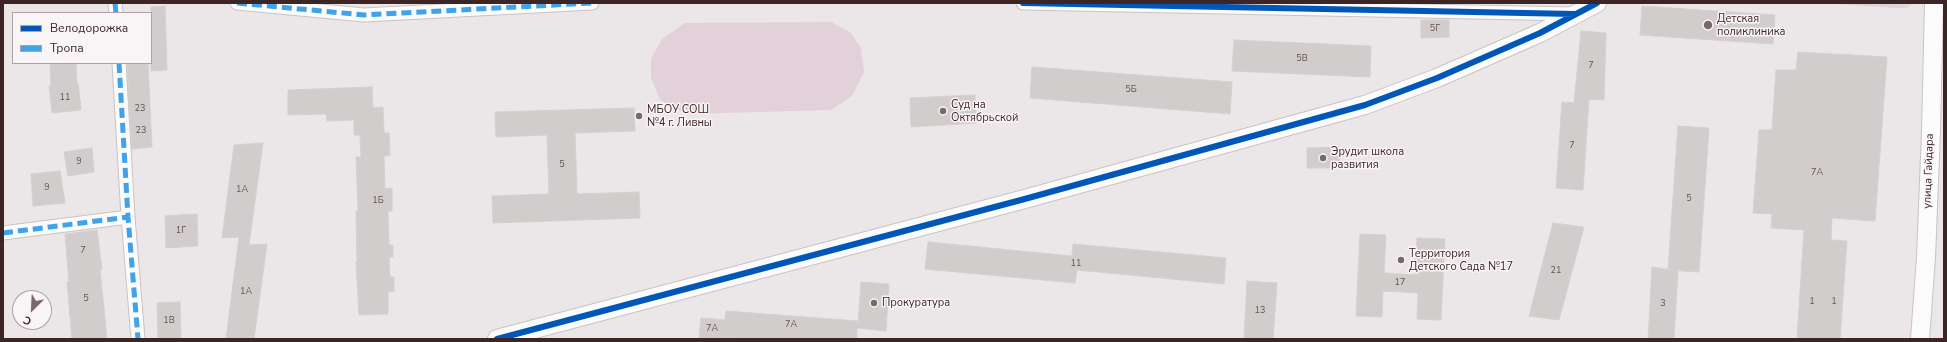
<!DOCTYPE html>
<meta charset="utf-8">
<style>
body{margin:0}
#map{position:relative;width:1947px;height:342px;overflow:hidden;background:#ebe6e7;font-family:"Nunito Sans",sans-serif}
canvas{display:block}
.frame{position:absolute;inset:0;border:4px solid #3d2526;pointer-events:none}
.legend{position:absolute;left:12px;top:12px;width:140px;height:52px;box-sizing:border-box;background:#f9f5f6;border:1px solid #aea2a3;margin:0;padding:5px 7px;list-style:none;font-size:12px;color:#3d2526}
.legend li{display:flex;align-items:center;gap:8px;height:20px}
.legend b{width:20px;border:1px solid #aea2a3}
.north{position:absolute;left:12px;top:290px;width:40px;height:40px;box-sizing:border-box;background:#f9f5f6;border:1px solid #aea2a3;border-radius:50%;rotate:204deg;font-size:11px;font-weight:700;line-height:16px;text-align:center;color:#3d2526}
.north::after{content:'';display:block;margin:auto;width:14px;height:18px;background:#7a696a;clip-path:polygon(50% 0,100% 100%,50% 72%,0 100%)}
</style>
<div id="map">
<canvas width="1947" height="342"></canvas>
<div class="frame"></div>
<ul class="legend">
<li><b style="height:5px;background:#0057b8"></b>Велодорожка</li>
<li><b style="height:5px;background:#3fa2eb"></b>Тропа</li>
</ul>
<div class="north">С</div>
</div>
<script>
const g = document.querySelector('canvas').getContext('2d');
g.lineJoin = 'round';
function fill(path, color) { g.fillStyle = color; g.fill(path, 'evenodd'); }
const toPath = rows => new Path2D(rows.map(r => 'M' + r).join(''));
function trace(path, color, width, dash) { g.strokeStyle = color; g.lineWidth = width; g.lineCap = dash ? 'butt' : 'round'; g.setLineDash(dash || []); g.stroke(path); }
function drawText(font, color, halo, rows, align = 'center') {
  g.font = font + ' "Nunito Sans",sans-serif'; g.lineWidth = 3; g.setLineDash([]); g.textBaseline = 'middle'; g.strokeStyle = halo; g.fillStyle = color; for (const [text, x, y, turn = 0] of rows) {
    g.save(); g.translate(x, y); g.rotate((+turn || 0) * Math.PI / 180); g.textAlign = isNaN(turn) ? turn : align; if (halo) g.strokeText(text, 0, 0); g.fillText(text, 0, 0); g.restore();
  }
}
const green = toPath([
 [1824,3,1913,3,1907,8,1895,8],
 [831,22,850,32,861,48,864,72,852,96,831,110,686,114,660,100,651,78,651,59,662,39,685,23]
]);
const building = toPath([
 [165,6,167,70,151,71,151,7,165,6],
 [1642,6,1775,15,1773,44,1640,35,1642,6],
 [1421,20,1449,20,1449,37,1421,38,1421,20],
 [1581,31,1606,33,1604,100,1589,99,1583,190,1556,188,1562,102,1574,103,1581,31],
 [1234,40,1371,46,1370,77,1232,71,1234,40],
 [1798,52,1887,57,1875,221,1832,218,1831,240,1847,241,1840,339,1797,339,1804,230,1771,228,1772,214,1753,213,1759,130,1772,130,1776,70,1796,70,1798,52],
 [50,63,76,63,77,84,78,83,81,110,52,113,49,86,51,86,50,63],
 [127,63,148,63,152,147,132,149,127,63],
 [1032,67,1232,82,1230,114,1030,98,1032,67],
 [372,87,373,108,383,107,384,133,389,133,390,155,384,156,385,189,392,188,392,211,388,211,389,245,393,245,393,257,389,257,390,277,394,277,394,291,388,292,388,314,359,315,356,262,357,262,356,211,358,211,356,157,361,157,360,135,354,135,354,120,327,121,326,114,288,115,288,90,372,87],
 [975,95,976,123,911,127,910,98,975,95],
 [634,108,635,131,575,133,577,194,639,192,640,218,493,223,492,196,549,194,547,135,496,137,495,112,634,108],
 [1678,126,1709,128,1699,272,1668,270,1678,126],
 [263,143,249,245,267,244,254,339,226,339,239,237,222,238,234,145,263,143],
 [1339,147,1340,168,1307,168,1307,148,1339,147],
 [92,148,94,172,68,176,64,152,92,148],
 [60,171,65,203,33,206,31,174,60,171],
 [197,214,198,246,166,248,165,216,197,214],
 [1553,223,1584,227,1559,320,1529,316,1553,223],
 [97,230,102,269,100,269,107,339,72,339,67,282,69,282,65,234,97,230],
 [1360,234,1386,235,1384,273,1415,275,1417,238,1445,239,1441,320,1417,319,1418,293,1383,291,1382,317,1356,316,1360,234],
 [928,242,1072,256,1073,244,1226,258,1224,284,1077,270,1075,283,925,269,928,242],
 [1652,267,1678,271,1674,339,1648,339,1652,267],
 [1247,281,1277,283,1273,339,1244,339,1247,281],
 [861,282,889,284,886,331,857,328,857,339,750,339,724,337,724,339,699,339,701,318,725,320,726,311,858,321,858,325,861,282],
 [180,302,181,339,158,339,157,303,180,302]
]);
const street = toPath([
 [115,3,116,13],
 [237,3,364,15,592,3],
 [1023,3,1574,14],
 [119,63,128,217,138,339],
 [3,233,128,217]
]);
const secondary = toPath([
 [497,339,1021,200,1365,105,1437,78,1540,33,1597,3],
 [1920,339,1926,257,1931,132,1934,3]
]);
const quiet = toPath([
 [115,3,116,13],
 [237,3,364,15,592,3],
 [119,63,128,217,138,339],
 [3,233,128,217]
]);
const cycleway = toPath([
 [1023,3,1574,14],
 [497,339,1021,200,1365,105,1437,78,1540,33,1597,3]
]);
const markers = [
 [1708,25,5,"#7a696a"],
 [943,111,4,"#7a696a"],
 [639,116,4,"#7a696a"],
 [1323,158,4,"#7a696a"],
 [1401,260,4,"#7a696a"],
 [874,303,4,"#7a696a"]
];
const numberNames = [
 ["5Г",1435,29],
 ["5В",1302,59],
 ["7",1591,66],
 ["5Б",1131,90],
 ["11",65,98],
 ["23",140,109],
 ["23",141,131],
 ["7",1572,146],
 ["9",79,162],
 ["5",562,165],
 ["7А",1817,173],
 ["9",47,188],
 ["1А",242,190],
 ["5",1689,199],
 ["1Б",378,201],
 ["1Г",181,231],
 ["7",83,251],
 ["11",1076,264],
 ["21",1556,271],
 ["17",1400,283],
 ["1А",246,292],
 ["5",86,299],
 ["1",1812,302],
 ["1",1834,302],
 ["3",1663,304],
 ["13",1260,311],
 ["1В",169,321],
 ["7А",791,325],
 ["7А",712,329]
];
const poiNames = [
 ["Детская",1717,19],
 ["поликлиника",1717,32],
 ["Суд на",951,105],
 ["Октябрьской",951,118],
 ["МБОУ СОШ",647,110],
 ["№4 г. Ливны",647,123],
 ["Эрудит школа",1331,152],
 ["развития",1331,165],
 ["Территория",1409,254],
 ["Детского Сада №17",1409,267],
 ["Прокуратура",882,303]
];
const streetNames = [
 ["улица Гайдара",1929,171,-88]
];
fill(green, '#e3d1d9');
fill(building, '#d2cdcd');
trace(building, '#d4cfd0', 1);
trace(street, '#c8c4c4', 15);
trace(secondary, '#c9c3c4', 20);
trace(street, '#fcfbfb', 13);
trace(secondary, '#fcfbfb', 18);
trace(quiet, '#3fa2eb', 5, [10, 5]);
trace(cycleway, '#0057b8', 6);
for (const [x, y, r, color] of markers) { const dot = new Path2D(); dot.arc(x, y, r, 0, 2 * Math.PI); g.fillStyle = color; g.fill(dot); trace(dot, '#f9f5f6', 1.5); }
drawText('9px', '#645152', null, numberNames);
drawText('11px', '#3d2526', '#f9f5f6', poiNames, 'left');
drawText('11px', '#3d2526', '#f9f5f6', streetNames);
</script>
